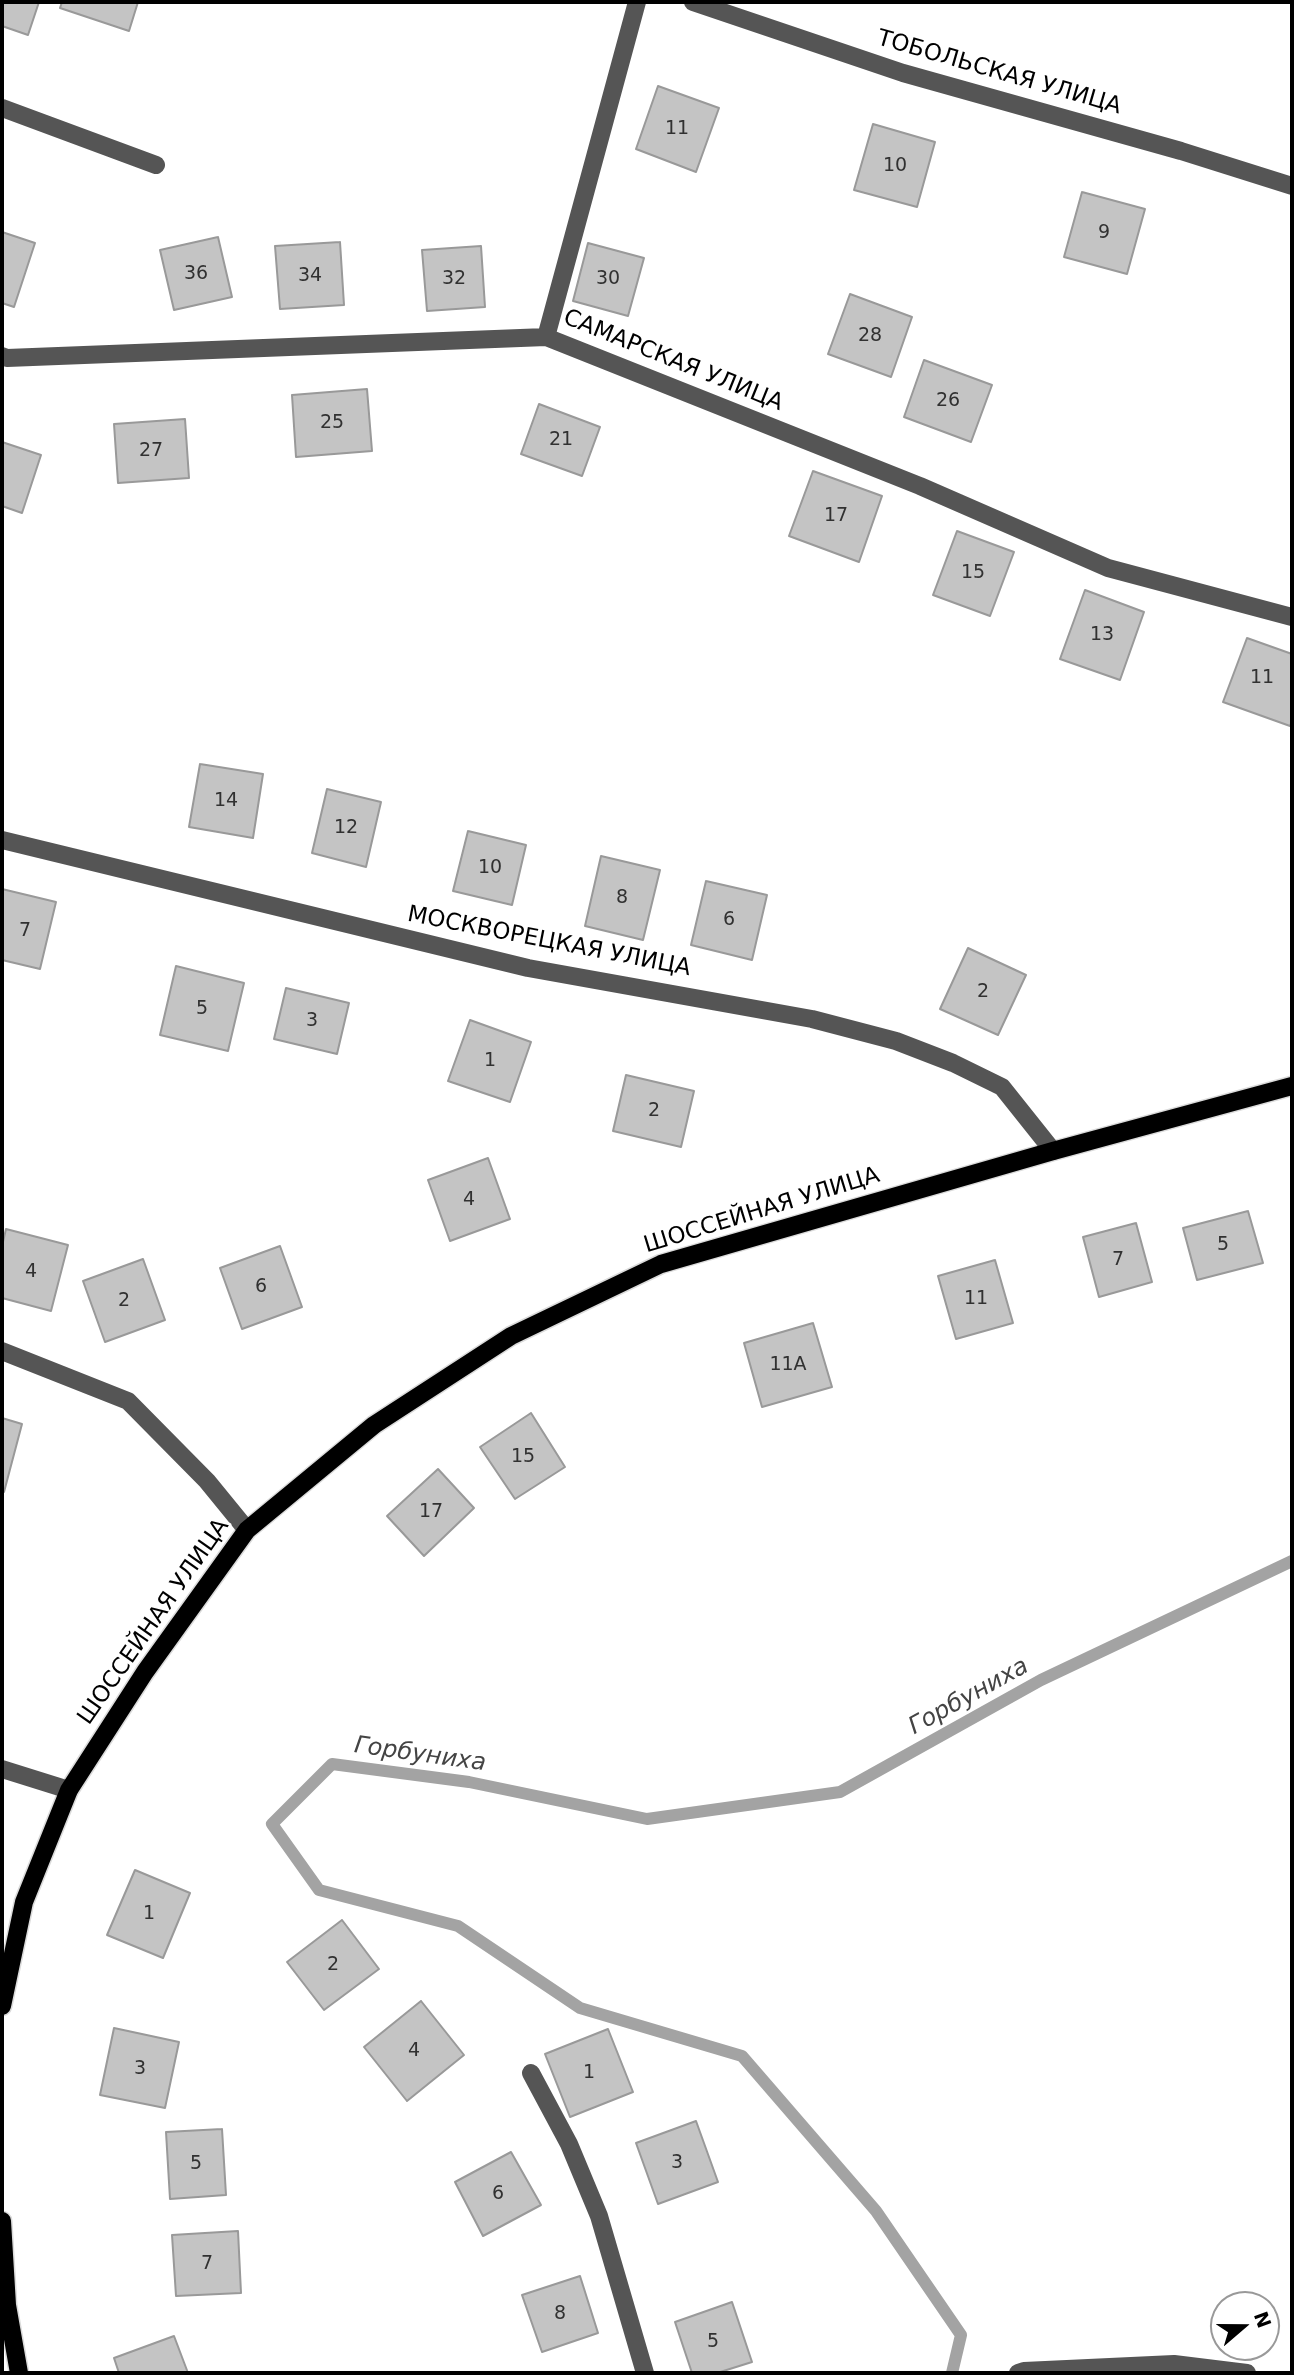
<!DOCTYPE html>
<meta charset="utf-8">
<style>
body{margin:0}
#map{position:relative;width:1294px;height:2375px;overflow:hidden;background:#fff;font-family:"DejaVu Sans",sans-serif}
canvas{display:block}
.frame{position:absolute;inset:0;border:4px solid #000;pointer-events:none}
.north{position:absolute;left:1210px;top:2291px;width:70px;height:70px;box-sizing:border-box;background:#fff;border:2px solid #999;border-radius:50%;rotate:70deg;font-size:19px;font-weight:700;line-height:28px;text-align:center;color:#000}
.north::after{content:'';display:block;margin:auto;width:24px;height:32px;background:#000;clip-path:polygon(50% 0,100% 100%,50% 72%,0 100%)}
</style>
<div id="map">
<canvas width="1294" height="2375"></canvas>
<div class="frame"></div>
<div class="north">N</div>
</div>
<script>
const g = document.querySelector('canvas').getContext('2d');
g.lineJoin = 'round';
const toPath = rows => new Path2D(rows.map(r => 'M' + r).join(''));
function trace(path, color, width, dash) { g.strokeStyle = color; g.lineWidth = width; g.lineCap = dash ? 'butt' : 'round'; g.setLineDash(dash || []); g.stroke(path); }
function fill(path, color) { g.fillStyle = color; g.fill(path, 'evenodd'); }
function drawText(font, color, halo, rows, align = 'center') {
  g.font = font + ' "DejaVu Sans",sans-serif'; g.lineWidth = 5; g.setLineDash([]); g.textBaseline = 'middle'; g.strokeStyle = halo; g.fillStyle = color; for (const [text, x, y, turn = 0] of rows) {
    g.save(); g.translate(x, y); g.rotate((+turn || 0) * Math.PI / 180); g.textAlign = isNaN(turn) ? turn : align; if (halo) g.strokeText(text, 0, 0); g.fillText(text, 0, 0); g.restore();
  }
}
const stream = toPath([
 [952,2373,961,2335,876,2211,742,2056,580,2008,458,1926,319,1890,272,1824,332,1764,469,1782,647,1819,840,1792,1041,1680,1292,1561]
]);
const building = toPath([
 [2,2,39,2,28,35,2,26,2,2],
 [62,2,138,2,129,31,60,8,62,2],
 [658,86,719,108,696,172,636,149,658,86],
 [873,124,935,142,917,207,854,190,873,124],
 [1082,192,1145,209,1127,274,1064,257,1082,192],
 [2,232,35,243,14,307,2,303,2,232],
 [218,237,232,297,174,310,160,250,218,237],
 [340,242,344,305,280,309,275,246,340,242],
 [588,243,644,258,628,316,573,301,588,243],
 [481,246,485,307,427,311,422,250,481,246],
 [850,294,912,317,891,377,828,354,850,294],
 [924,360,992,385,971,442,904,417,924,360],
 [367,389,372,451,296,457,292,395,367,389],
 [539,404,600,427,582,476,521,454,539,404],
 [185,419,189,478,118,483,114,424,185,419],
 [2,442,41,455,22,513,2,506,2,442],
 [813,471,882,496,859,562,789,536,813,471],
 [957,531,1014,552,990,616,933,595,957,531],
 [1085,590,1144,612,1120,680,1060,659,1085,590],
 [1247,638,1292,654,1292,721,1290,726,1223,702,1247,638],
 [200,764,263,774,253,838,189,827,200,764],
 [327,789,381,802,366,867,312,853,327,789],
 [468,831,526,845,512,905,453,891,468,831],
 [601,856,660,870,643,940,585,926,601,856],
 [706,881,767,895,752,960,691,945,706,881],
 [2,889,56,902,40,969,2,960,2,889],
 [968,948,1026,975,998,1035,940,1009,968,948],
 [176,966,244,983,228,1051,160,1035,176,966],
 [286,988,349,1003,337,1054,274,1039,286,988],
 [470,1020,531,1042,510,1102,448,1081,470,1020],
 [626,1075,694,1091,681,1147,613,1131,626,1075],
 [488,1158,510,1219,450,1241,428,1180,488,1158],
 [1248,1211,1263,1263,1197,1280,1183,1228,1248,1211],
 [1136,1223,1152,1282,1099,1297,1083,1237,1136,1223],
 [6,1229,68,1245,51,1311,2,1298,2,1246,6,1229],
 [280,1246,302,1307,242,1329,220,1268,280,1246],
 [143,1259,165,1320,105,1342,83,1281,143,1259],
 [995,1260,1013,1323,956,1339,938,1276,995,1260],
 [813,1323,832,1387,762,1407,744,1343,813,1323],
 [531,1413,565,1467,515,1499,480,1447,531,1413],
 [2,1418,22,1424,4,1492,2,1492,2,1418],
 [438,1469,474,1508,424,1556,387,1516,438,1469],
 [135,1870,190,1893,163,1958,107,1935,135,1870],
 [342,1920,379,1969,324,2010,287,1962,342,1920],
 [421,2001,464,2055,407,2101,364,2047,421,2001],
 [114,2028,179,2042,165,2108,100,2095,114,2028],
 [608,2029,633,2092,570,2117,545,2054,608,2029],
 [696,2121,718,2182,658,2204,636,2143,696,2121],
 [222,2129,226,2195,170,2199,166,2132,222,2129],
 [511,2152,541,2205,483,2236,455,2182,511,2152],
 [238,2231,241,2293,176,2296,172,2235,238,2231],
 [580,2276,598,2333,542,2352,522,2295,580,2276],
 [732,2302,752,2362,717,2373,692,2373,675,2322,732,2302],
 [174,2336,188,2373,119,2373,114,2358,174,2336]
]);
const minor = toPath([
 [693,2,903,73,1181,151,1292,186],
 [2,108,156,165],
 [546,337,637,2],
 [2,356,7,358,546,337,920,486,1108,568,1292,617],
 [2,840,528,968,812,1019,896,1041,953,1063,1002,1087,1053,1151],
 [2,1351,128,1401,207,1481,247,1530],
 [2,1769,69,1790],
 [531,2073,569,2144,599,2216,645,2373],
 [1018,2373,1024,2371,1174,2364,1247,2373]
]);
const major = toPath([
 [2,2006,24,1902,69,1790,145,1672,247,1530,374,1425,511,1336,661,1264,1053,1151,1292,1086],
 [2,2221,7,2305,19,2373]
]);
const numberNames = [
 ["11",677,129],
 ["10",895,166],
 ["9",1104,233],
 ["36",196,274],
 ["34",310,276],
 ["32",454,279],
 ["30",608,279],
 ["28",870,336],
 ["26",948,401],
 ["25",332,423],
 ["21",561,440],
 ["27",151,451],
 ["17",836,516],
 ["15",973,573],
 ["13",1102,635],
 ["11",1262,678],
 ["14",226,801],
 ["12",346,828],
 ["10",490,868],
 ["8",622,898],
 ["6",729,920],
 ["7",25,931],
 ["2",983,992],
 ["5",202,1009],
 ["3",312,1021],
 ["1",490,1061],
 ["2",654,1111],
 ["4",469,1200],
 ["5",1223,1245],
 ["7",1118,1260],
 ["4",31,1272],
 ["6",261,1287],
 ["11",976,1299],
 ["2",124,1301],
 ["11А",788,1365],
 ["15",523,1457],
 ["17",431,1512],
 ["1",149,1914],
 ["2",333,1965],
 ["4",414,2051],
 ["3",140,2069],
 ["1",589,2073],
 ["3",677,2163],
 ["5",196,2164],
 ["6",498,2194],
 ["7",207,2264],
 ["8",560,2314],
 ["5",713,2342]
];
const streetNames = [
 ["ТОБОЛЬСКАЯ УЛИЦА",999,73,16],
 ["САМАРСКАЯ УЛИЦА",673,361,22],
 ["МОСКВОРЕЦКАЯ УЛИЦА",549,942,11],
 ["ШОССЕЙНАЯ УЛИЦА",762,1211,-17],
 ["ШОССЕЙНАЯ УЛИЦА",154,1622,-55]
];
const waterNames = [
 ["Горбуниха",969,1697,-29],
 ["Горбуниха",420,1755,8]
];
trace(stream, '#a3a3a3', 12);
fill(building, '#c4c4c4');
trace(building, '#999', 2);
trace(major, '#dbdbdb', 21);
trace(minor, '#555', 18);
trace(major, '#000', 18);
drawText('19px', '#313131', null, numberNames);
drawText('23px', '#000', '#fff', streetNames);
drawText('italic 24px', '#444', '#fff', waterNames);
</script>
